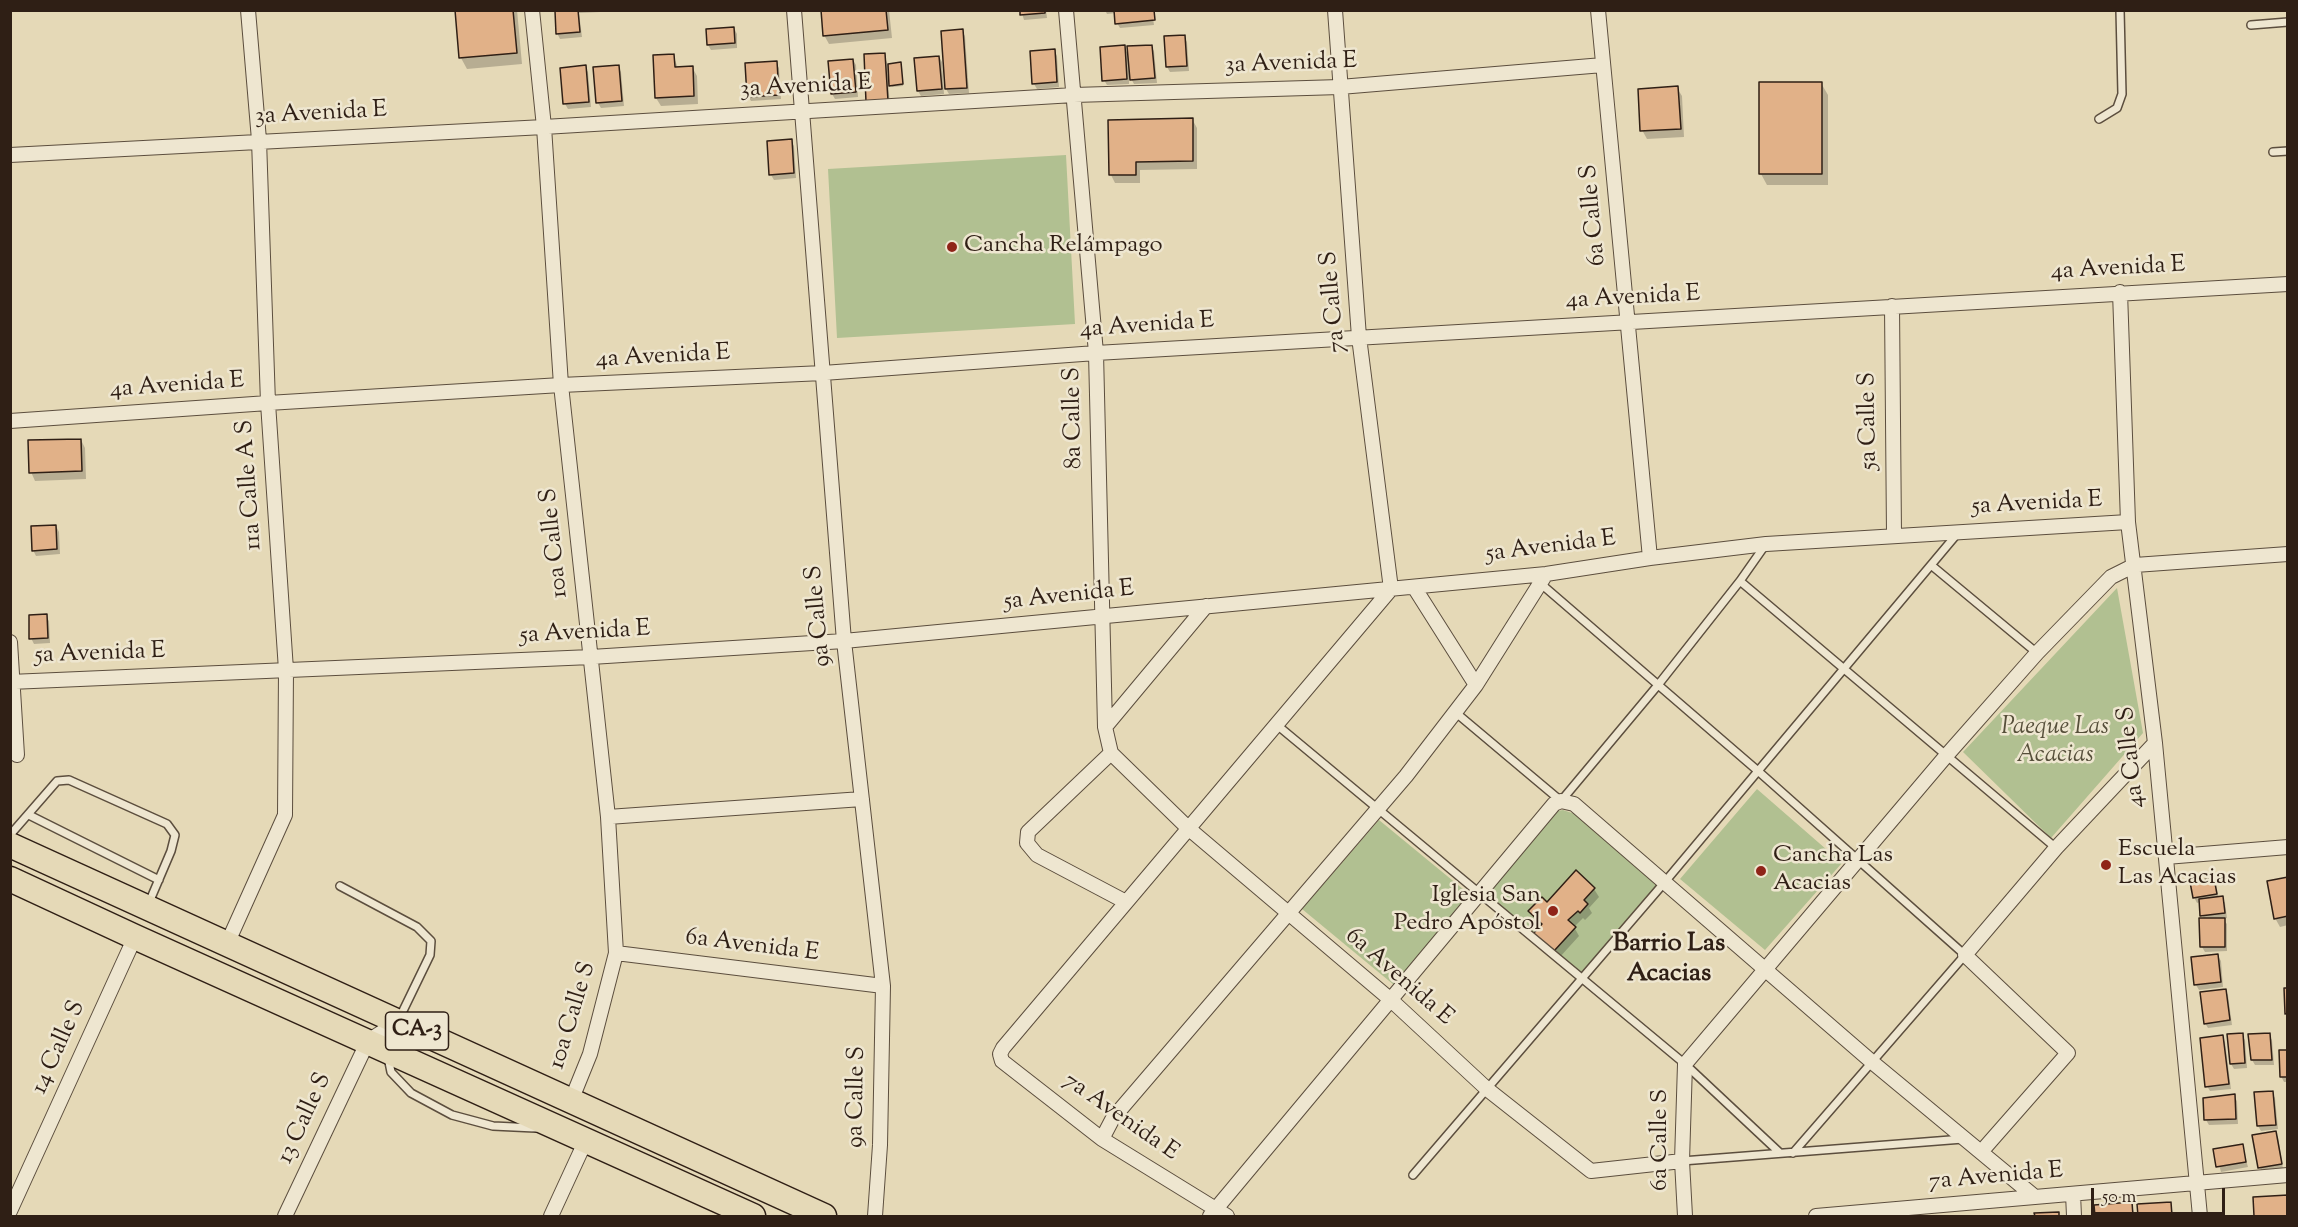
<!DOCTYPE html>
<meta charset="utf-8">
<style>
body{margin:0}
#map{position:relative;width:2298px;height:1227px;overflow:hidden;background:#e5d9b7;font-family:"Sorts Mill Goudy",serif}
canvas{display:block}
.frame{position:absolute;inset:0;border:12px solid #2f1f15;pointer-events:none}
.scale{position:absolute;left:2091px;top:1188px;width:134px;height:27px;box-sizing:border-box;border:3px solid #2f1f15;border-top:0;padding-left:8px;font-size:18px;line-height:21px;white-space:nowrap;color:#2f1f15;-webkit-text-stroke:4px #eee6d0;paint-order:stroke}
</style>
<div id="map">
<canvas width="2298" height="1227"></canvas>
<div class="frame"></div>
<div class="scale">50 m</div>
</div>
<script>
const g = document.querySelector('canvas').getContext('2d');
g.lineJoin = 'round';
function fill(path, color) { g.fillStyle = color; g.fill(path, 'evenodd'); }
const toPath = rows => new Path2D(rows.map(r => 'M' + r).join(''));
function trace(path, color, width, dash) { g.strokeStyle = color; g.lineWidth = width; g.lineCap = dash ? 'butt' : 'round'; g.setLineDash(dash || []); g.stroke(path); }
function drawText(font, color, halo, rows, align = 'center') {
  g.font = font + ' "Sorts Mill Goudy",serif'; g.lineWidth = 5; g.setLineDash([]); g.textBaseline = 'middle'; g.strokeStyle = halo; g.fillStyle = color; for (const [text, x, y, turn = 0] of rows) {
    g.save(); g.translate(x, y); g.rotate((+turn || 0) * Math.PI / 180); g.textAlign = isNaN(turn) ? turn : align; if (halo) g.strokeText(text, 0, 0); g.fillText(text, 0, 0); g.restore();
  }
}
const green = toPath([
 [1066,155,1075,324,837,338,828,169],
 [2117,588,2143,733,2051,838,1963,752],
 [1757,789,1842,863,1765,950,1680,879],
 [1563,810,1578,815,1659,883,1580,974,1554,951,1568,920,1578,911,1588,904,1584,900,1595,888,1577,871,1547,902,1541,897,1529,911,1542,924,1533,934,1486,895,1557,811],
 [1379,820,1469,894,1394,985,1302,909]
]);
const shadow = toPath([
 [457,10,517,10,522,64,467,69,461,58],
 [568,10,601,10,601,12,579,13,582,37,560,39,557,33],
 [822,10,889,10,892,38,829,44,824,35],
 [1021,10,1046,10,1047,18,1024,20],
 [1105,10,1152,10,1154,25,1120,28,1117,23,1116,13,1107,14],
 [734,28,737,34,737,48,711,50,708,45],
 [962,31,965,36,969,93,949,94,946,89],
 [1184,36,1187,42,1189,71,1170,72,1167,67],
 [1151,46,1154,51,1157,83,1134,84,1129,75,1129,84,1107,85,1104,80,1124,47,1129,56],
 [1054,50,1057,56,1059,87,1037,89,1034,84,1032,52],
 [673,55,678,68,692,67,697,76,698,104,661,106,656,98],
 [884,55,888,65,901,64,903,86,892,87,888,81,890,106,871,107],
 [939,57,942,62,944,94,921,96,918,91],
 [853,60,856,65,858,97,835,99,832,94],
 [776,63,779,68,781,99,751,101,748,96],
 [618,66,621,72,624,106,601,108,598,103,595,68],
 [585,67,588,72,591,107,568,109,565,104],
 [1821,83,1828,95,1828,185,1767,185,1761,174],
 [1677,88,1682,96,1684,137,1647,139,1642,130],
 [1192,119,1197,128,1197,169,1140,170,1140,183,1115,183,1111,175],
 [791,141,794,146,796,178,774,180,771,175],
 [81,440,85,448,86,479,35,481,31,472],
 [56,526,59,532,60,554,36,556,33,550],
 [46,616,49,621,50,643,34,644,31,638],
 [1576,872,1594,889,1599,897,1589,908,1592,913,1585,920,1583,918,1574,927,1579,936,1559,958,1539,942,1542,926,1530,911,1547,904],
 [2288,878,2288,925,2280,927,2275,918],
 [2213,879,2219,898,2222,898,2225,903,2227,918,2223,919,2227,924,2227,951,2205,952,2202,947,2204,920,2200,902,2197,903,2194,897],
 [2218,956,2221,961,2223,987,2199,990,2196,985],
 [2225,990,2228,995,2232,1025,2208,1028,2205,1023],
 [2242,1035,2245,1040,2247,1068,2234,1069,2231,1064],
 [2269,1035,2272,1040,2274,1065,2255,1065,2252,1060],
 [2222,1037,2225,1042,2231,1089,2210,1091,2207,1086],
 [2288,1051,2288,1082,2284,1082,2281,1076],
 [2272,1093,2275,1098,2278,1129,2261,1131,2258,1126],
 [2234,1096,2237,1101,2238,1124,2209,1125,2206,1120,2205,1099],
 [2275,1132,2278,1137,2283,1169,2263,1173,2260,1168,2254,1136],
 [2242,1145,2248,1167,2221,1172,2215,1150],
 [2131,1203,2135,1216,2097,1216,2096,1206],
 [2170,1204,2174,1216,2139,1216,2139,1206]
]);
const building = toPath([
 [455,10,513,10,517,53,459,58,455,10],
 [578,10,580,32,556,34,555,11,578,10],
 [821,10,886,10,888,30,823,36,821,10],
 [1020,10,1045,10,1045,13,1020,15,1020,10],
 [1114,10,1154,10,1155,20,1115,24,1114,10],
 [734,27,735,43,707,45,706,29,734,27],
 [963,29,967,88,945,89,941,31,963,29],
 [1185,35,1187,66,1166,67,1164,36,1185,35],
 [1125,45,1127,79,1102,81,1100,47,1125,45],
 [1152,45,1155,78,1130,80,1127,46,1152,45],
 [1055,49,1057,82,1032,84,1030,51,1055,49],
 [885,53,888,101,866,102,864,54,885,53],
 [674,54,675,67,693,66,694,96,655,98,653,55,674,54],
 [939,56,942,89,917,91,914,58,939,56],
 [853,59,856,92,831,94,828,61,853,59],
 [777,61,779,95,747,97,745,63,777,61],
 [901,62,903,84,889,86,888,64,901,62],
 [586,65,589,102,563,104,560,68,586,65],
 [619,65,622,101,596,103,593,67,619,65],
 [1759,82,1822,82,1822,174,1759,174,1759,82],
 [1678,86,1681,129,1640,131,1638,89,1678,86],
 [1193,118,1193,161,1136,162,1136,175,1109,175,1108,120,1193,118],
 [792,139,794,173,769,175,767,141,792,139],
 [81,439,82,471,29,473,28,440,81,439],
 [56,525,57,549,32,551,31,526,56,525],
 [47,614,48,638,29,639,29,615,47,614],
 [1576,870,1595,888,1584,900,1588,904,1580,913,1578,911,1568,920,1576,927,1554,951,1533,934,1542,924,1528,911,1542,897,1547,902,1576,870],
 [2288,877,2288,916,2274,919,2267,881,2288,877],
 [2214,878,2217,894,2193,898,2190,882,2214,878],
 [2223,896,2225,913,2200,916,2199,899,2223,896],
 [2199,918,2225,918,2225,947,2200,947,2199,918],
 [2218,954,2221,982,2194,985,2191,957,2218,954],
 [2284,988,2288,988,2288,1013,2285,1014,2284,988],
 [2226,989,2230,1020,2204,1024,2200,992,2226,989],
 [2243,1033,2245,1063,2230,1064,2227,1034,2243,1033],
 [2270,1033,2272,1060,2251,1060,2248,1034,2270,1033],
 [2223,1035,2229,1084,2205,1087,2200,1038,2223,1035],
 [2279,1050,2288,1050,2288,1077,2280,1077,2279,1050],
 [2273,1091,2276,1125,2257,1126,2254,1092,2273,1091],
 [2235,1094,2236,1119,2204,1120,2203,1098,2235,1094],
 [2276,1131,2282,1164,2258,1168,2252,1135,2276,1131],
 [2243,1144,2246,1162,2216,1167,2213,1149,2243,1144],
 [2288,1195,2288,1216,2254,1216,2253,1197,2288,1195],
 [2132,1202,2133,1216,2095,1216,2094,1205,2132,1202],
 [2171,1202,2172,1216,2138,1216,2137,1204,2171,1202],
 [2059,1212,2059,1216,2035,1216,2034,1213,2059,1212]
]);
const service = toPath([
 [2251,25,2288,22],
 [2099,119,2117,108,2122,94,2120,10],
 [2273,152,2288,151],
 [1931,565,2037,653],
 [1740,581,2056,848],
 [1540,583,1758,771,1965,955,1793,1153],
 [1455,712,1561,801,1658,685,1740,581,1766,544],
 [1277,725,1685,1064,1780,1153],
 [29,815,159,880],
 [10,835,57,781,69,780,167,824,175,835,171,851,148,905],
 [340,886,417,927,431,941,430,955,400,1017],
 [388,1057,391,1072,411,1093,452,1115,493,1126,535,1128],
 [1682,1161,1963,1139],
 [1413,1175,1664,883,1957,534]
]);
const minor = toPath([
 [532,10,544,127,561,385,608,817,616,953,590,1054,571,1101],
 [794,10,844,641,883,986,880,1145,875,1216],
 [1066,10,1096,353,1105,727,1111,753],
 [1598,10,1650,558],
 [10,155,544,127,1074,95,1340,87,1603,65],
 [2120,292,2128,522,2155,743,2200,1216],
 [1892,306,1894,535],
 [10,421,268,403,561,385,823,373,1096,353,2288,284],
 [1414,587,1476,685],
 [10,642,17,755],
 [10,682,591,657,844,641,1546,574,1650,558,1766,544,2128,522],
 [1105,727,1206,606],
 [1111,753,1188,828,1391,1000,1487,1089,1591,1171,1682,1161],
 [1111,753,1028,832,1027,843,1037,855,1126,902],
 [608,817,862,799],
 [2166,857,2288,847],
 [227,944,285,815,286,670,268,403,259,140,248,10],
 [616,953,883,986],
 [1102,1139,1113,1118,1406,776,1476,685,1546,574],
 [1981,1152,2068,1053,1965,955,2056,848,2155,743],
 [2073,1194,2074,1216],
 [10,1211,135,937],
 [285,1216,368,1041,398,1022],
 [551,1216,586,1140],
 [1210,1216,1554,804,1561,801,1574,804,1872,1062,2035,1197],
 [1227,1216,1102,1139,1002,1061,1000,1054,1003,1048,1391,589,1359,337,1335,10],
 [1685,1216,1682,1161,1685,1064,1946,756,2037,653,2111,577,2135,565,2288,554],
 [1816,1216,2288,1175]
]);
const trunk = toPath([
 [10,845,824,1216],
 [10,879,135,937,753,1216]
]);
const markers = [
 [952,247,6,"#8f2418"],
 [2106,865,6,"#8f2418"],
 [1761,871,6,"#8f2418"],
 [1553,911,6,"#8f2418"]
];
const shields = [
 [417,1031,63]
];
const shieldNames = [
 ["CA-3",417,1031]
];
const streetNames = [
 ["3a Avenida E",1291,65,-2],
 ["3a Avenida E",806,88,-3],
 ["3a Avenida E",321,115,-3],
 ["6a Calle S",1595,215,-95],
 ["4a Avenida E",2118,270,-3],
 ["4a Avenida E",1633,299,-3],
 ["7a Calle S",1335,302,-95],
 ["4a Avenida E",1147,327,-4],
 ["4a Avenida E",663,358,-3],
 ["4a Avenida E",177,387,-4],
 ["8a Calle S",1075,418,-91],
 ["5a Calle S",1870,421,-91],
 ["11a Calle A S",251,485,-94],
 ["5a Avenida E",2037,505,-3],
 ["10a Calle S",556,543,-96],
 ["5a Avenida E",1551,548,-7],
 ["5a Avenida E",1069,597,-6],
 ["9a Calle S",820,616,-95],
 ["5a Avenida E",585,634,-3],
 ["5a Avenida E",100,655,-2],
 ["4a Calle S",2133,757,-96],
 ["6a Avenida E",752,947,7],
 ["6a Avenida E",1398,978,41],
 ["10a Calle S",574,1016,-73],
 ["14 Calle S",60,1048,-66],
 ["9a Calle S",858,1097,-89],
 ["7a Avenida E",1120,1118,35],
 ["13 Calle S",306,1119,-65],
 ["6a Calle S",1662,1140,-90],
 ["7a Avenida E",1996,1178,-5]
];
const poiNames = [
 ["Cancha Relámpago",964,247],
 ["Escuela",2118,851],
 ["Las Acacias",2118,879],
 ["Cancha Las",1773,857],
 ["Acacias",1773,885],
 ["Iglesia San",1541,897,"right"],
 ["Pedro Apóstol",1541,925,"right"]
];
const parkNames = [
 ["Paeque Las",2055,729],
 ["Acacias",2055,757]
];
const neighbourhoodNames = [
 ["Barrio Las",1669,946],
 ["Acacias",1669,976]
];
fill(green, '#b1c091');
fill(shadow, '#0003');
fill(building, '#e1b188');
trace(building, '#2f1f15', 1.5);
trace(service, '#5c4e3e', 10);
trace(minor, '#5c4e3e', 16);
trace(trunk, '#2f1f15', 27);
trace(service, '#eee6d0', 7);
trace(minor, '#eee6d0', 14);
trace(trunk, '#e5d9b7', 24);
for (const [x, y, r, color] of markers) { const dot = new Path2D(); dot.arc(x, y, r, 0, 2 * Math.PI); g.fillStyle = color; g.fill(dot); trace(dot, '#eee6d0', 2); }
for (const [x, y, w] of shields) { const box = new Path2D(); box.roundRect(x - w / 2, y - 19, w, 38, 4.5); g.fillStyle = '#eee6d0'; g.fill(box); trace(box, '#2f1f15', 1.5); }
drawText('bold 22px', '#2f1f15', null, shieldNames);
drawText('24px', '#2f1f15', '#eee6d0', streetNames);
drawText('24px', '#2f1f15', '#eee6d0', poiNames, 'left');
drawText('italic 24px', '#564f3a', '#eee6d0', parkNames);
drawText('bold 26px', '#2f1f15', '#eee6d0', neighbourhoodNames);
</script>
